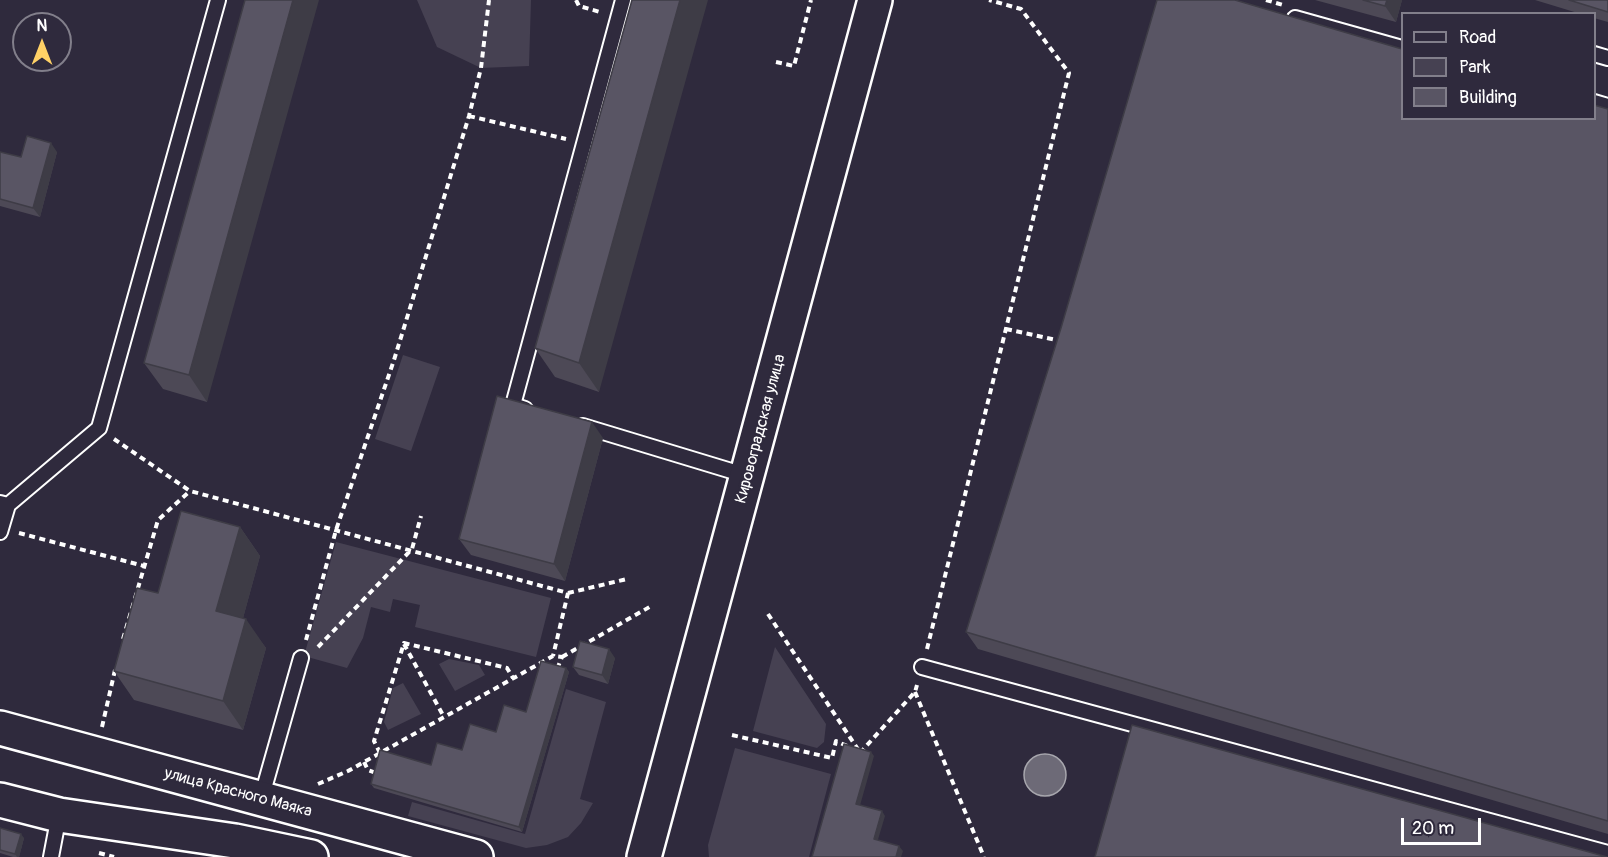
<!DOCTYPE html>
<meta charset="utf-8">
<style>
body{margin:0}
#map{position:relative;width:1608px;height:857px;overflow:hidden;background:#2f2a3d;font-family:Pangolin,sans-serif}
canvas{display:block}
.legend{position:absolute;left:1401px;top:12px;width:195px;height:108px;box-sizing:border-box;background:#2f2a3d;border:2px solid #827f8b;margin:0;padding:8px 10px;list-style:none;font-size:18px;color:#fff}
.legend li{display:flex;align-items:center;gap:12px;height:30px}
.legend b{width:30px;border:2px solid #827f8b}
.north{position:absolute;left:12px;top:12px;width:60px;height:60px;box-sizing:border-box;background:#2f2a3d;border:2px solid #827f8b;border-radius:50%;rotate:0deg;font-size:16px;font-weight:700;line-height:24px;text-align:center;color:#fff}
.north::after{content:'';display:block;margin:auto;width:21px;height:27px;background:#ffd166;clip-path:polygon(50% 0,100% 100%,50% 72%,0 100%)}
.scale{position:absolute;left:1401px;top:818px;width:80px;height:27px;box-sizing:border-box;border:3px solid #fff;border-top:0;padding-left:8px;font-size:18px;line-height:21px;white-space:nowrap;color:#fff;-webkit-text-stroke:4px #2f2a3d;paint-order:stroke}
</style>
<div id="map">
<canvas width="1608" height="857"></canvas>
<ul class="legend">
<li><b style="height:8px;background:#2f2a3d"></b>Road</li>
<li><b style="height:16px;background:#464152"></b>Park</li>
<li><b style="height:16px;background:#595564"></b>Building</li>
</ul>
<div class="north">N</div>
<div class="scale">20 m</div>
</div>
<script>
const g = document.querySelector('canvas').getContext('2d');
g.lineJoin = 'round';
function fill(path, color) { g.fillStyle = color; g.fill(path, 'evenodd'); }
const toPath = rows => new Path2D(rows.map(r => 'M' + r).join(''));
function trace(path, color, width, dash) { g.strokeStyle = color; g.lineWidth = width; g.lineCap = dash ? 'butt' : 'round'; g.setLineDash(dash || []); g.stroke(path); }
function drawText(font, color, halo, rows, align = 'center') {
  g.font = font + ' Pangolin,sans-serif'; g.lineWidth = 4.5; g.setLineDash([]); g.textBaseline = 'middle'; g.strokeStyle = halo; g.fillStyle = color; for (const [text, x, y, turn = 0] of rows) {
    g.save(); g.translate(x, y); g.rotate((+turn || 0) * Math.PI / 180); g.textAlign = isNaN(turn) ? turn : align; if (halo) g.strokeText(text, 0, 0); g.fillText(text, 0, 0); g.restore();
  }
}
const green = toPath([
 [417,0,531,0,529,66,481,68,437,47],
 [403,355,440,367,411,451,375,439],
 [336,542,551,598,536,657,415,627,420,605,393,599,390,612,371,607,363,638,347,668,304,656],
 [775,647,826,724,824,742,817,748,753,731],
 [449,659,479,665,485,675,455,691,439,664],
 [403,683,421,714,388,730,384,722,393,688],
 [566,689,606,702,580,799,593,803,581,823,568,837,547,845,526,848,408,816,412,802,525,834],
 [735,748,831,774,809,857,709,857,708,845]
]);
const water = toPath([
 '1024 775a21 21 0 1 1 42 0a21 21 0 1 1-42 0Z'
]);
const path = toPath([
 [576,0,579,6,600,12],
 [1266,0,1283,5],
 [776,62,794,66,811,0],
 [469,116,566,139],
 [1006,329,1061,341],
 [114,439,190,491,568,593,553,656],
 [19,533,144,566],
 [568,593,627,579],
 [768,614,859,751],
 [123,639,158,520,190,491],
 [306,640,336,530,394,360,469,116,481,68,489,0],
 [404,644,444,717],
 [318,647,412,549,421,516],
 [927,649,1069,73,1021,9,989,0],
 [562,657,653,605],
 [915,692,984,857],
 [102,727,115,670],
 [732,735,832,758,836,741,847,746],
 [380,753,374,741,404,643,507,668,513,678],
 [860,753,915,692,917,685],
 [364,762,368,770,379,774],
 [318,784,348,771,553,656,562,657,557,669],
 [99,853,114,857]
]);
const lane = toPath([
 [1295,18,1402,48],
 [1594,54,1608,58],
 [1594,102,1608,106],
 [525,409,513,405,623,0],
 [583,426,748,476],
 [0,503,8,505,0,532],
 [8,505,99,428,218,0],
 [922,667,1608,853],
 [261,799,301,658],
 [51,857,59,815]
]);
const secondary = toPath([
 [0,728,476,857],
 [0,800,59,815,235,841,311,857],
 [644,857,875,0]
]);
const wall = toPath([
 [245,0,207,402,163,389,144,363],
 [632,0,599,392,555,377,535,348],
 [1315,0,1402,0,1396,22],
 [1535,0,1608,0,1608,22,1594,18,1594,14,1581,14],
 [1608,109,1608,834,978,649,966,632],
 [0,152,21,157,57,152,40,217,0,206],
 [603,438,565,581,471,555,459,539],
 [240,527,260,556,243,618,266,648,243,730,134,700,114,671,158,593],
 [615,658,608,684,579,675,573,667],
 [566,668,569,672,522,832,374,788,371,784,431,765,462,750,496,732,526,712],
 [0,830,24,838,19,857,13,857,0,853]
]);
const shadedWall = toPath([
 [293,0,319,0,207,402,189,375],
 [680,0,708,0,599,392,579,363],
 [1387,0,1402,0,1396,22,1385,6],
 [51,143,57,152,40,217,33,208],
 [592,422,603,438,565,581,554,564],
 [240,527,260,556,237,640,216,611],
 [246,619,266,648,243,730,223,701],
 [609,649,615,658,608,684,602,675],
 [566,668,569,672,522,832,519,827],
 [871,752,874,756,859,809,856,804],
 [882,811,885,816,877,843,874,839],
 [21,834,24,838,19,857,17,857,15,854],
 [899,846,903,851,901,857,896,857]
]);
const building = toPath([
 [245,0,293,0,189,375,144,363,245,0],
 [632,0,680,0,579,363,535,348,632,0],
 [1157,0,1235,0,1402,49,1402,118,1594,118,1594,105,1608,109,1608,821,966,632,1061,328,1157,0],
 [1363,0,1387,0,1385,6,1363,0],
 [1569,0,1608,0,1608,12,1569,0],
 [27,136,51,143,33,208,0,199,0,152,21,157,27,136],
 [497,396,592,422,554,564,459,539,497,396],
 [181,511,240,527,216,611,246,619,223,701,114,671,137,588,158,593,181,511],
 [580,641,609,649,602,675,573,667,580,641],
 [541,661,566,668,519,827,371,784,380,750,431,765,437,743,462,750,470,724,496,732,504,705,526,712,541,661],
 [1132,725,1607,857,1095,857,1132,725],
 [844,744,871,752,856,804,882,811,874,839,899,846,896,857,812,857,844,744],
 [0,828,21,834,15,854,0,850,0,828]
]);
const streetNames = [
 ["Кировоградская улица",761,429,-75],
 ["улица Красного Маяка",238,793,15]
];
fill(green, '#464152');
fill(water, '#6d6a77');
trace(water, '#a7a6ad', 1.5);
trace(lane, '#fff', 18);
trace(secondary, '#fff', 38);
trace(path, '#fff', 4, [6, 4.5]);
trace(lane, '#2f2a3d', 14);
trace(secondary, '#2f2a3d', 33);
fill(wall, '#4d4956');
fill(shadedWall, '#3e3c46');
fill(building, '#595564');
trace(building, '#3e3c46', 1.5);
drawText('16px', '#fff', '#2f2a3d', streetNames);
</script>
